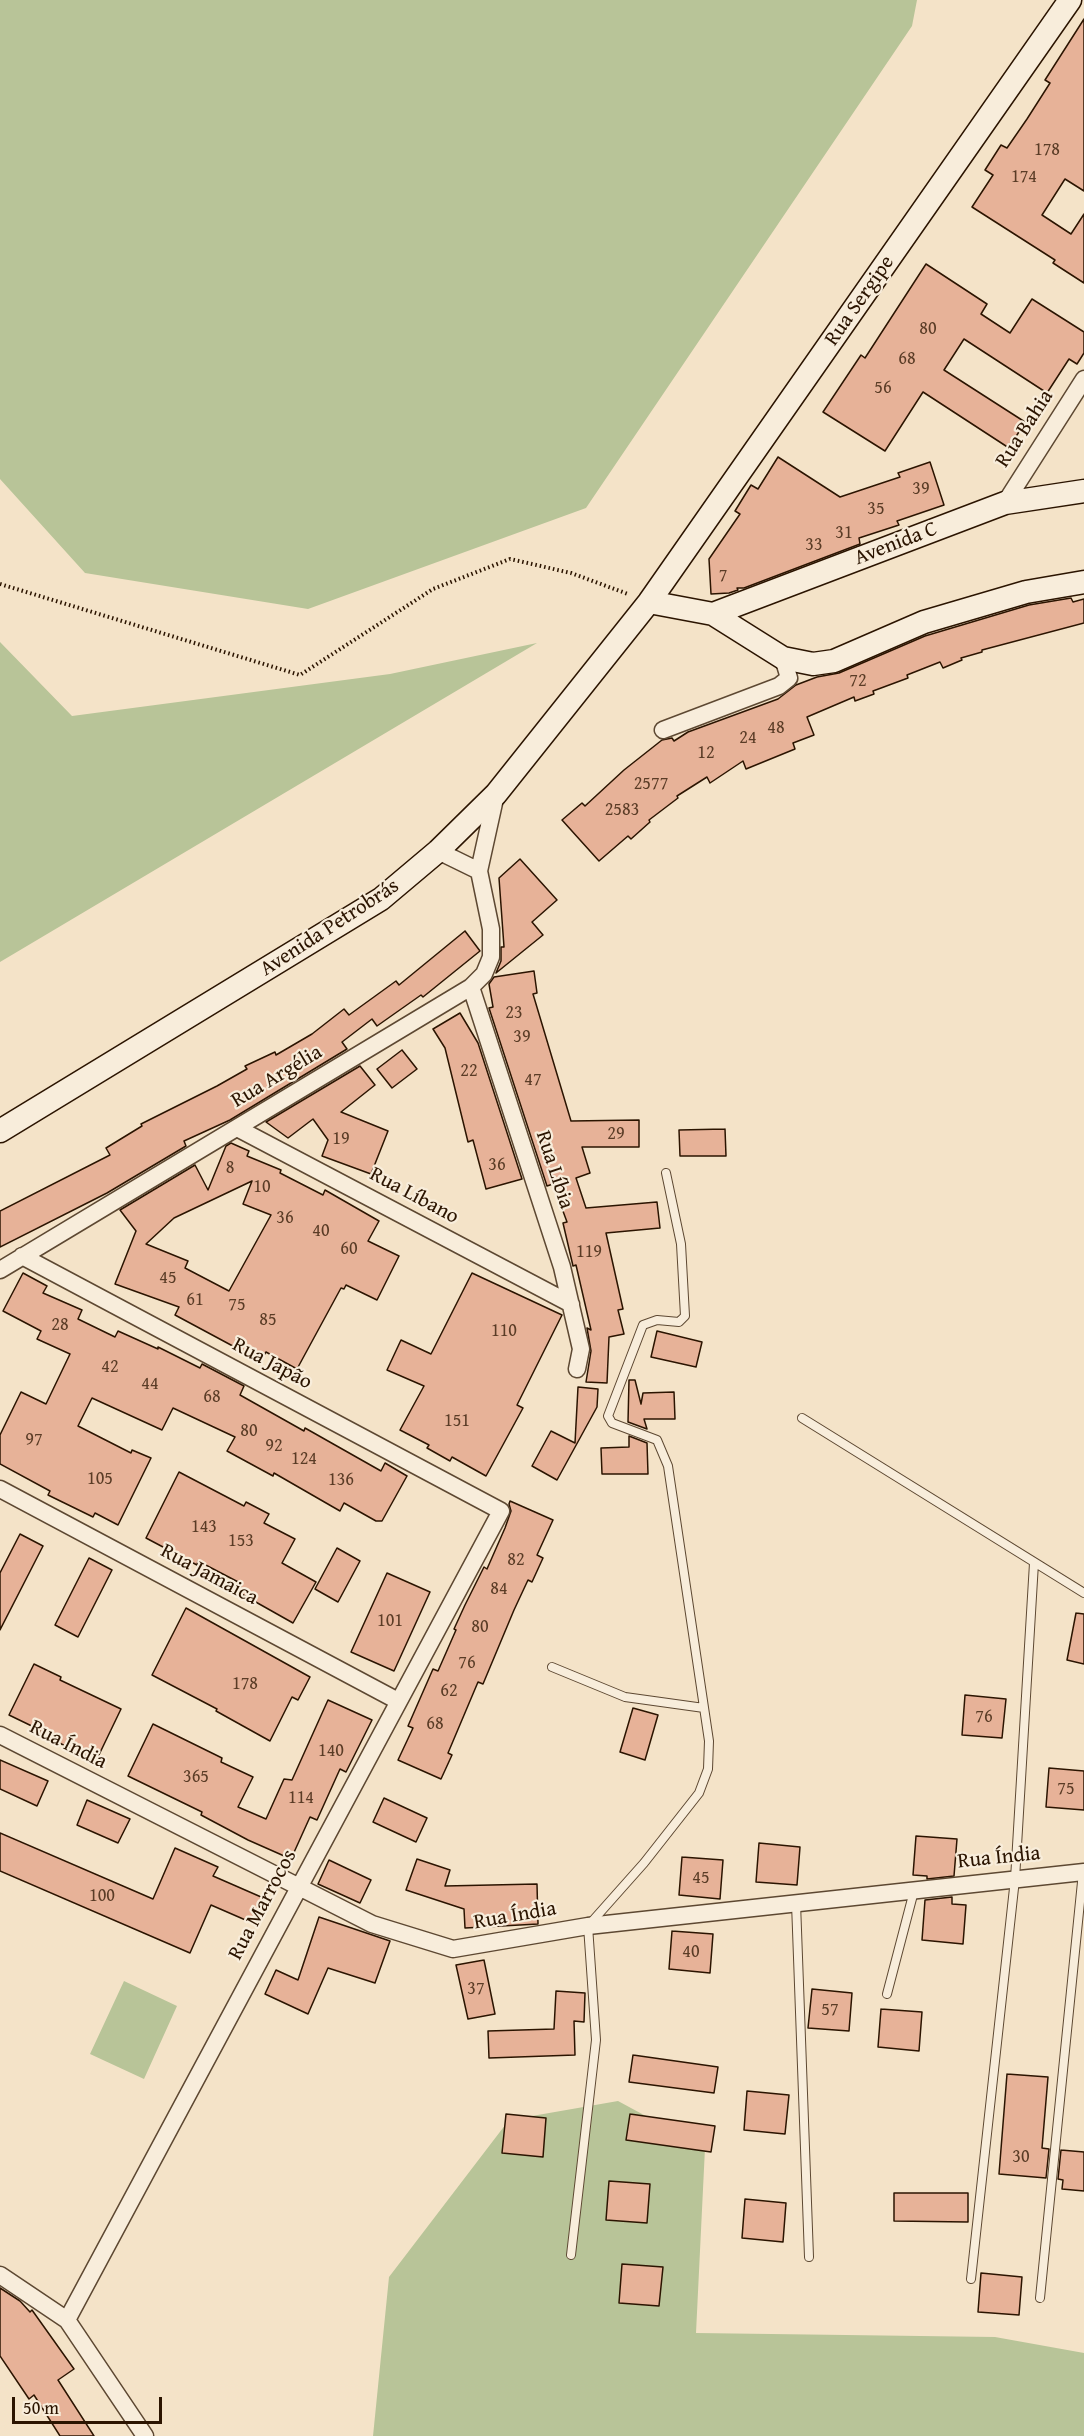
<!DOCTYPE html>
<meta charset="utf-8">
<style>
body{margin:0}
#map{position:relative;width:1084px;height:2436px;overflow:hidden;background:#f4e3c8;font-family:"Gentium Book Plus",serif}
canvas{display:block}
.scale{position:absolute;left:12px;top:2397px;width:150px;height:27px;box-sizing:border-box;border:3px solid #2b1400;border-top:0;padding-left:8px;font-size:18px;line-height:21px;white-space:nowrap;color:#2b1400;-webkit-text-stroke:4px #f8eddb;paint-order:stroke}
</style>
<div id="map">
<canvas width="1084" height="2436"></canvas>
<div class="scale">50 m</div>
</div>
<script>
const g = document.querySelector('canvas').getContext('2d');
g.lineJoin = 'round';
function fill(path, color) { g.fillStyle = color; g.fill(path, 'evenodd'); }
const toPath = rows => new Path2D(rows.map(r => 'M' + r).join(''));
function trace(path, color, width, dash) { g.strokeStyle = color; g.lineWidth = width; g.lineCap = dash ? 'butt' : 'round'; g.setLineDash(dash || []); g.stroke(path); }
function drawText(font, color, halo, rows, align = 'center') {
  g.font = font + ' "Gentium Book Plus",serif'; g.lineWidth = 4.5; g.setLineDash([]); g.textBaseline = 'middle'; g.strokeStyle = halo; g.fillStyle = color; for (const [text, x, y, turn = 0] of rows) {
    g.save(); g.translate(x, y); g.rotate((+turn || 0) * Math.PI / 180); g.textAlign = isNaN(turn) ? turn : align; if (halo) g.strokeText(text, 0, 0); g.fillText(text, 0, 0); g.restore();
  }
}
const green = toPath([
 [0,0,917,0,912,26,586,508,308,609,85,573,0,479],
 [0,642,72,716,390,674,537,643,0,962],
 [124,1981,177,2006,144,2079,90,2054],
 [618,2101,705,2148,696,2333,995,2337,1084,2353,1084,2436,373,2436,389,2277,509,2120]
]);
const building = toPath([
 [1084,19,1084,191,1065,179,1042,215,1071,234,1084,214,1084,283,1053,263,1055,260,972,207,993,175,985,170,1001,145,1007,148,1027,119,1050,83,1045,80,1084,19],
 [926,264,987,304,981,314,1010,333,1032,299,1084,332,1084,353,1077,364,1069,359,1047,393,964,339,944,370,1025,422,1009,448,923,392,885,451,823,412,861,355,865,358,926,264],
 [778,457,840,497,900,477,898,473,930,462,944,505,897,521,899,525,859,538,860,544,744,588,737,588,738,590,729,593,711,594,709,559,740,514,735,511,751,485,758,489,778,457],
 [1071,598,1073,602,1084,599,1084,623,982,650,982,652,961,658,962,660,943,668,940,662,907,675,908,678,873,691,874,694,855,701,854,697,807,717,814,735,793,743,795,749,746,769,743,761,710,783,707,777,677,796,678,798,649,820,650,822,631,839,628,836,599,861,562,820,582,803,585,806,624,770,662,740,672,738,674,741,688,732,778,699,796,685,817,677,839,673,925,636,1029,605,1071,598],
 [520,859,557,900,532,922,543,935,496,973,501,961,501,947,504,947,499,878,520,859],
 [465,931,480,951,423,997,421,995,377,1026,372,1019,342,1042,347,1049,230,1120,184,1141,186,1146,107,1193,0,1247,0,1211,110,1155,106,1148,142,1126,141,1124,217,1086,247,1069,245,1066,275,1052,276,1055,312,1034,344,1009,349,1015,396,981,399,985,465,931],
 [534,971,537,993,533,994,571,1121,639,1120,639,1147,582,1147,590,1173,576,1178,586,1208,657,1202,660,1228,606,1233,623,1309,618,1310,624,1334,609,1337,607,1383,586,1382,591,1351,587,1328,591,1330,576,1265,573,1266,563,1223,567,1222,553,1184,547,1186,489,1008,493,1007,489,984,494,977,534,971],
 [460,1013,478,1043,522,1179,486,1189,473,1140,468,1142,445,1048,433,1029,460,1013],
 [402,1050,417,1069,392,1088,377,1069,402,1050],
 [360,1066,375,1085,341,1112,388,1131,371,1174,322,1156,328,1140,313,1119,288,1138,266,1122,360,1066],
 [725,1129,726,1156,680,1156,679,1130,725,1129],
 [231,1143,249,1151,247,1156,281,1170,280,1173,323,1195,325,1190,379,1221,368,1241,399,1256,377,1300,346,1285,344,1289,341,1288,297,1369,266,1352,261,1360,257,1359,175,1315,179,1307,115,1284,136,1231,120,1210,195,1165,208,1190,226,1146,231,1143],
 [252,1181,243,1204,271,1215,229,1291,185,1268,188,1261,146,1244,174,1218,252,1181],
 [23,1273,47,1286,43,1293,82,1310,78,1319,115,1337,118,1331,158,1349,158,1347,200,1368,202,1364,244,1386,240,1395,304,1431,305,1428,381,1471,385,1463,407,1476,382,1521,376,1521,344,1503,340,1511,274,1473,273,1476,227,1451,235,1437,173,1408,162,1430,92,1398,78,1426,131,1453,132,1450,151,1458,118,1525,95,1513,93,1517,48,1495,50,1491,0,1464,0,1435,21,1392,46,1404,70,1354,37,1339,41,1331,3,1311,23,1273],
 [472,1273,562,1315,517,1405,523,1408,486,1476,452,1457,450,1461,427,1448,429,1445,400,1430,424,1386,387,1370,401,1340,431,1354,472,1273],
 [657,1331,702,1342,696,1367,651,1357,657,1331],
 [629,1380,635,1380,641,1404,643,1393,674,1392,675,1419,644,1419,647,1429,628,1422,629,1380],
 [578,1387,598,1389,597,1407,557,1480,532,1466,551,1431,575,1443,578,1387],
 [629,1436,647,1443,648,1474,602,1474,601,1448,629,1447,629,1436],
 [179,1472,244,1506,246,1502,269,1514,264,1523,295,1539,282,1563,316,1582,293,1623,238,1592,242,1584,198,1561,197,1565,146,1538,179,1472],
 [510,1501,553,1520,537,1555,543,1558,532,1582,528,1580,514,1610,483,1684,478,1682,448,1753,452,1755,441,1779,398,1760,413,1728,408,1726,433,1669,438,1671,456,1630,454,1629,465,1605,484,1567,487,1569,505,1528,511,1511,509,1504,510,1501],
 [20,1534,43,1546,0,1630,0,1573,20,1534],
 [337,1548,360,1561,338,1602,315,1589,337,1548],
 [89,1558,112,1570,78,1637,55,1625,89,1558],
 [387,1573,430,1592,394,1671,351,1652,387,1573],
 [186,1608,310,1677,298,1700,292,1697,270,1741,216,1711,217,1709,152,1675,186,1608],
 [1076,1613,1084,1614,1084,1664,1067,1660,1076,1613],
 [34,1664,61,1677,60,1680,121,1709,96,1761,39,1733,40,1730,9,1715,34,1664],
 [965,1695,1006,1699,1002,1738,962,1735,965,1695],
 [328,1700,372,1720,346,1772,340,1769,317,1820,310,1817,291,1859,248,1840,201,1815,202,1812,128,1776,153,1724,222,1758,221,1762,253,1777,238,1807,266,1819,284,1779,292,1780,328,1700],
 [633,1708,658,1715,645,1760,620,1752,633,1708],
 [0,1760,48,1781,37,1806,0,1789,0,1760],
 [1049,1768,1084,1771,1084,1810,1046,1807,1049,1768],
 [384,1798,427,1818,416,1842,373,1822,384,1798],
 [87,1800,130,1819,118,1843,77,1825,87,1800],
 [0,1833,153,1899,175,1848,218,1867,213,1876,268,1900,257,1925,211,1905,190,1953,0,1871,0,1833],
 [916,1836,957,1839,954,1876,927,1879,927,1876,913,1875,916,1836],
 [759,1843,800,1847,797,1885,756,1882,759,1843],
 [682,1857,723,1860,720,1899,679,1895,682,1857],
 [417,1859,450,1870,445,1886,537,1884,538,1924,465,1928,464,1909,406,1890,417,1859],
 [329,1860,371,1880,360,1903,318,1884,329,1860],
 [952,1897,952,1904,966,1905,963,1944,922,1940,925,1900,952,1897],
 [319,1917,390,1941,375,1983,328,1968,308,2014,265,1994,276,1970,298,1980,319,1917],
 [672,1931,713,1934,710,1973,669,1969,672,1931],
 [484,1960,495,2014,468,2019,456,1965,484,1960],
 [812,1989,852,1993,849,2031,808,2028,812,1989],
 [556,1991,585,1993,584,2022,574,2021,575,2055,489,2058,488,2031,554,2029,556,1991],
 [881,2009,922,2012,919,2051,878,2047,881,2009],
 [633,2055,718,2067,714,2093,629,2082,633,2055],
 [1007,2074,1048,2077,1042,2148,1049,2149,1046,2178,999,2174,1007,2074],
 [747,2091,789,2095,785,2134,744,2130,747,2091],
 [506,2114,546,2118,543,2157,502,2153,506,2114],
 [630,2114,715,2126,711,2152,626,2140,630,2114],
 [1061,2150,1084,2152,1084,2191,1062,2189,1063,2180,1058,2179,1061,2150],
 [609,2181,650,2184,647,2223,606,2220,609,2181],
 [894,2193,968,2193,968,2222,894,2221,894,2193],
 [745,2199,786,2203,783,2242,742,2238,745,2199],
 [622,2264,663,2267,659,2306,619,2303,622,2264],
 [981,2273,1022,2277,1019,2315,978,2312,981,2273],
 [0,2288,20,2301,30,2312,32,2310,74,2369,58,2380,94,2436,60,2436,34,2395,29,2399,0,2356,0,2288]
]);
const path = toPath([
 [0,584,300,675,433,589,510,559,571,573,628,594]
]);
const lane = toPath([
 [802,1418,1084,1593],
 [552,1667,625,1697,704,1708],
 [796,1903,809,2257],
 [887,1994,914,1891],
 [571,2255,596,2040,588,1926,644,1863,699,1793,708,1769,709,1741,668,1466,657,1440,612,1423,608,1416,643,1325,657,1320,679,1322,685,1316,681,1244,666,1173],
 [971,2279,1015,1879,1034,1563],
 [1040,2298,1083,1872]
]);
const street = toPath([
 [1005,503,1084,379],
 [663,730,779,686,789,678,783,658],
 [438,851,479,871],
 [471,987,562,1267,581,1349,577,1369],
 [237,1128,571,1304],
 [22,1256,501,1511,67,2320],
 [0,1270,471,987,484,974,491,957,491,929,479,871,496,794],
 [0,1489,398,1701],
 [0,1735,372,1924,453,1949,588,1926,1084,1872],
 [0,2275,67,2320,145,2436]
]);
const secondary = toPath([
 [649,602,713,614,783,658,813,664,834,661,924,622,1026,592,1084,582],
 [713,614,1005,503,1084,491],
 [0,1131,381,899,438,851,496,794,649,602,1070,0]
]);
const numberNames = [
 ["178",1047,150],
 ["174",1024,177],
 ["80",928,329],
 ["68",907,359],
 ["56",883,388],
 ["39",921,489],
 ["35",876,509],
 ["31",844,533],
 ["33",814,545],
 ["7",723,576],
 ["72",858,681],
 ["48",776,728],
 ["24",748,738],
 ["12",706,753],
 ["2577",651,784],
 ["2583",622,810],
 ["23",514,1013],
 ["39",522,1037],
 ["22",469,1071],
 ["47",533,1080],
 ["29",616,1134],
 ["19",341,1139],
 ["36",497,1165],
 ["8",230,1168],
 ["10",262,1187],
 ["36",285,1218],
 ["40",321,1231],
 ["60",349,1249],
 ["119",589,1252],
 ["45",168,1278],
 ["61",195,1300],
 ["75",237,1305],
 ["85",268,1320],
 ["28",60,1325],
 ["110",504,1331],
 ["42",110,1367],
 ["44",150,1384],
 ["68",212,1397],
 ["151",457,1421],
 ["80",249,1431],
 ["97",34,1440],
 ["92",274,1446],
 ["124",304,1459],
 ["105",100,1479],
 ["136",341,1480],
 ["143",204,1527],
 ["153",241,1541],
 ["82",516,1560],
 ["84",499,1589],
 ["101",390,1621],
 ["80",480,1627],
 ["76",467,1663],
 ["178",245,1684],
 ["62",449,1691],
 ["76",984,1717],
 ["68",435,1724],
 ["140",331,1751],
 ["365",196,1777],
 ["75",1066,1789],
 ["114",301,1798],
 ["45",701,1878],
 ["100",102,1896],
 ["40",691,1952],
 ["37",476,1989],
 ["57",830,2010],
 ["30",1021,2157]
];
const streetNames = [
 ["Rua Sergipe",860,301,-55],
 ["Rua Bahia",1025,429,-57],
 ["Avenida C",896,544,-21],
 ["Avenida Petrobrás",330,928,-33],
 ["Rua Argélia",277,1077,-31],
 ["Rua Líbia",554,1170,72],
 ["Rua Líbano",414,1196,28],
 ["Rua Japão",272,1364,28],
 ["Rua Jamaica",209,1575,28],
 ["Rua Índia",68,1745,27],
 ["Rua Índia",999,1858,-6],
 ["Rua Marrocos",263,1905,-62],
 ["Rua Índia",515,1916,-10]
];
fill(green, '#b8c498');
fill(building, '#e7b298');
trace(building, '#2b1400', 1.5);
trace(lane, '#5d4832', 10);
trace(street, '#5d4832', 19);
trace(secondary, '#2b1400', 25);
trace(path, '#2b1400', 4, [1.5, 3]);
trace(lane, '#f8eddb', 8);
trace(street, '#f8eddb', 16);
trace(secondary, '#f8eddb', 22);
drawText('18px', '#5a3c26', null, numberNames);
drawText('21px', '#2b1400', '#f8eddb', streetNames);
</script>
